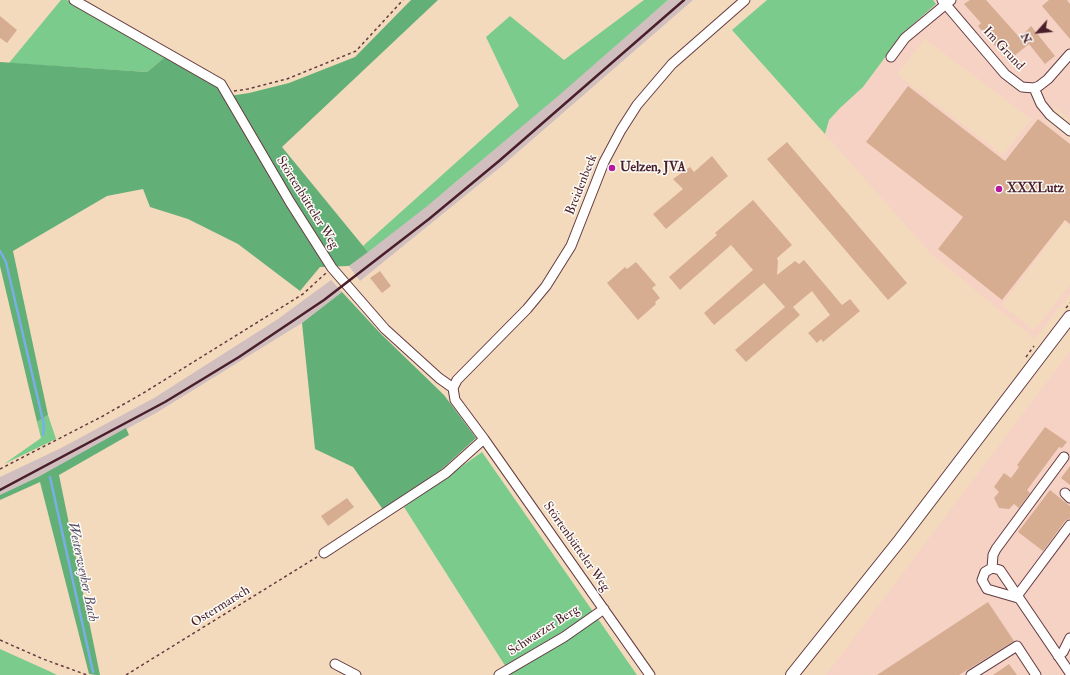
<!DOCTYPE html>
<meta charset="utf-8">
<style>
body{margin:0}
#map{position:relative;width:1070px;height:675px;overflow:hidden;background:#f4dabc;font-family:"IM FELL Double Pica",serif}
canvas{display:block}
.north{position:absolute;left:1018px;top:12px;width:40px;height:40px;-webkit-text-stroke:3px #fdfcf7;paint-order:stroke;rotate:243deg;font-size:11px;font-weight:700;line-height:16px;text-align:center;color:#4a1f2b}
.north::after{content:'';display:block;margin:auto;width:14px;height:18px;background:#4a1f2b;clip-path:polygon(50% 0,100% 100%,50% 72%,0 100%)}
</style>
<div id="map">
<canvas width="1070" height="675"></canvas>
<div class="north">N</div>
</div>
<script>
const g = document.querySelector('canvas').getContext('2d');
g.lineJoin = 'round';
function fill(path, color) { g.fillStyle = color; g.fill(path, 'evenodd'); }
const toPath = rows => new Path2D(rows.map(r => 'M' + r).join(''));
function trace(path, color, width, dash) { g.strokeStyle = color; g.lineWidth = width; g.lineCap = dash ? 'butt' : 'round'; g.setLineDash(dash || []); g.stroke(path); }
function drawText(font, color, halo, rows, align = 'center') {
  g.font = font + ' "IM FELL Double Pica",serif'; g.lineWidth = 3; g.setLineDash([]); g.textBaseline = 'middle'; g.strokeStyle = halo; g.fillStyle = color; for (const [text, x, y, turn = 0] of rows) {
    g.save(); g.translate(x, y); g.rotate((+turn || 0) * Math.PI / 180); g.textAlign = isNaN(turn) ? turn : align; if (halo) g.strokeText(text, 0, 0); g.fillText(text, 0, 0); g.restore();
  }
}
const built = toPath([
 [933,0,1070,0,1070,119,1054,107,1044,119,1070,140,1070,144,1037,119,1005,161,908,86,866,142,963,217,938,249,1002,300,1065,220,1070,224,1070,226,1065,222,1002,305,1034,330,1070,285,1070,294,1035,339,930,253,825,134,829,120,840,108,863,87,904,32,936,4],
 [925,39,1031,119,1003,155,897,74],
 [1070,351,1070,675,826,675]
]);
const industrial = toPath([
 [668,0,693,0,503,165,360,281,349,266,456,182],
 [331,280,342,292,302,323,156,413,38,477,0,495,0,477,61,448,154,398,278,319]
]);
const green = toPath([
 [61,0,67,0,165,57,147,72,9,63],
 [644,0,668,0,557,97,426,207,368,252,363,246,519,106,486,37,510,16,564,60],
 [767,0,933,0,936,4,904,32,863,87,840,108,829,120,825,134,732,30],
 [48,415,56,439,4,464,41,438,37,422],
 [482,452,637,675,511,675,404,507],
 [0,649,51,672,57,675,0,675]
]);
const forest = toPath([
 [411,0,438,0,282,147,368,252,349,266,320,267,300,291,238,244,188,219,150,207,143,189,107,196,13,251,48,415,37,422,0,266,0,62,147,72,165,57,217,87,223,97,249,93,289,83,355,57],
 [342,292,381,334,444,395,476,438,442,469,384,511,353,467,315,449,302,323],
 [126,428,129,435,59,475,100,675,96,675,89,674,40,482,0,500,0,495,38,477]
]);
const stream = toPath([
 [0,251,6,262,44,425,43,435],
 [50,477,93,672]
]);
const building = toPath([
 [970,0,986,0,1020,38,1031,26,1055,56,1045,64,1029,44,1008,61,978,26,981,23,964,4],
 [1049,0,1067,0,1070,4,1070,39,1042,6],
 [0,16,17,30,7,43,0,38],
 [908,86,1005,161,1038,119,1070,144,1070,224,1065,220,1002,300,938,249,963,217,866,142],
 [787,142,907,283,888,300,767,159],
 [712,156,728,176,666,229,653,214,683,189,673,179,690,167,694,172],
 [753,200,792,245,777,258,778,261,777,275,795,261,799,264,804,260,842,305,850,299,860,311,823,342,821,339,817,343,808,333,830,315,812,291,793,307,800,315,746,362,735,350,785,307,764,283,714,325,704,313,753,270,731,245,680,290,669,277,717,235,715,233],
 [636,262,656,285,652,288,660,298,655,302,656,304,638,320,607,283,625,267,627,269],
 [380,271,391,286,382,293,370,278],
 [1045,427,1067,442,1062,448,1059,447,1027,490,1030,493,1019,508,1014,504,1009,509,999,508,994,498,999,492,994,487,1004,473,1011,478,1019,467,1017,465],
 [1070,466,1070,485,1061,478],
 [1050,490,1070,506,1070,518,1065,521,1043,551,1018,532],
 [347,498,354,507,328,526,321,516],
 [988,602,1014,641,959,675,877,675],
 [1009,664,1017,675,993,675]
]);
const path = toPath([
 [234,91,248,89,287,79,356,51,403,0],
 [1066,308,1070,303],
 [1026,357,1034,346],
 [0,469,103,416,145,392,303,294,326,273],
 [0,640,43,659,87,675],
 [126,675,317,557]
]);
const minor = toPath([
 [74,0,221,84,290,202,332,268,385,329,439,378,453,388,455,400,484,439,650,675],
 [942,0,1005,74,1022,87,1034,88,1039,86,1048,79,1070,54],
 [891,57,905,38,951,0],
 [1034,88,1041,104,1050,115,1070,131],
 [453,388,457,380,527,309,546,286,571,246,604,162,621,130,637,105,672,64,745,0],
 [1065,493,1070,498],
 [324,553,446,473,484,439],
 [992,568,993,555,996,549,1064,457],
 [1017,596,1070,525],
 [1018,598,987,589,982,580,985,572,992,568,1000,570,1070,673],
 [1058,656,1063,652,1070,638],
 [335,664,356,675],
 [499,675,564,637,604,609],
 [971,675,1017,646,1036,675]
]);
const major = toPath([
 [792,675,900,540,1070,317]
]);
const rail = toPath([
 [0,490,165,402,239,357,324,300,429,219,499,161,684,0]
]);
const markers = [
 [612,168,4,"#b5179e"],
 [999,189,4,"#b5179e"]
];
const streetNames = [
 ["Im Grund",1003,49,47],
 ["Breidenbeck",582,185,-68],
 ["Störtenbütteler Weg",307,203,58],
 ["Störtenbütteler Weg",576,547,55],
 ["Ostermarsch",221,607,-32],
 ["Schwarzer Berg",544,631,-33]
];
const poiNames = [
 ["Uelzen, JVA",620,168],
 ["XXXLutz",1007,189]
];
const waterNames = [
 ["Westerweyher Bach",82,572,78]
];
fill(built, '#f6d2c5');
fill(industrial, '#d1bfbf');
fill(green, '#7acb8c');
fill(forest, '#63af78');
trace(stream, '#79afe7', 2.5);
fill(building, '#d7ad92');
trace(minor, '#643b41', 11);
trace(major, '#643b41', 14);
trace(path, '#643b41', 1.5, [3, 3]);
trace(minor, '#fff', 9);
trace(major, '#fff', 12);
trace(rail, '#4a1f2b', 2.5);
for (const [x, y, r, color] of markers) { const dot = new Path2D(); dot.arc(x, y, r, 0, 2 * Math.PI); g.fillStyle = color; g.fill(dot); trace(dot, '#fdfcf7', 1.5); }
drawText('13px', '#4a1f2b', '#fdfcf7', streetNames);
drawText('bold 13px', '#4a1f2b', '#fdfcf7', poiNames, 'left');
drawText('italic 14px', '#5a516d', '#fdfcf7', waterNames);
</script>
